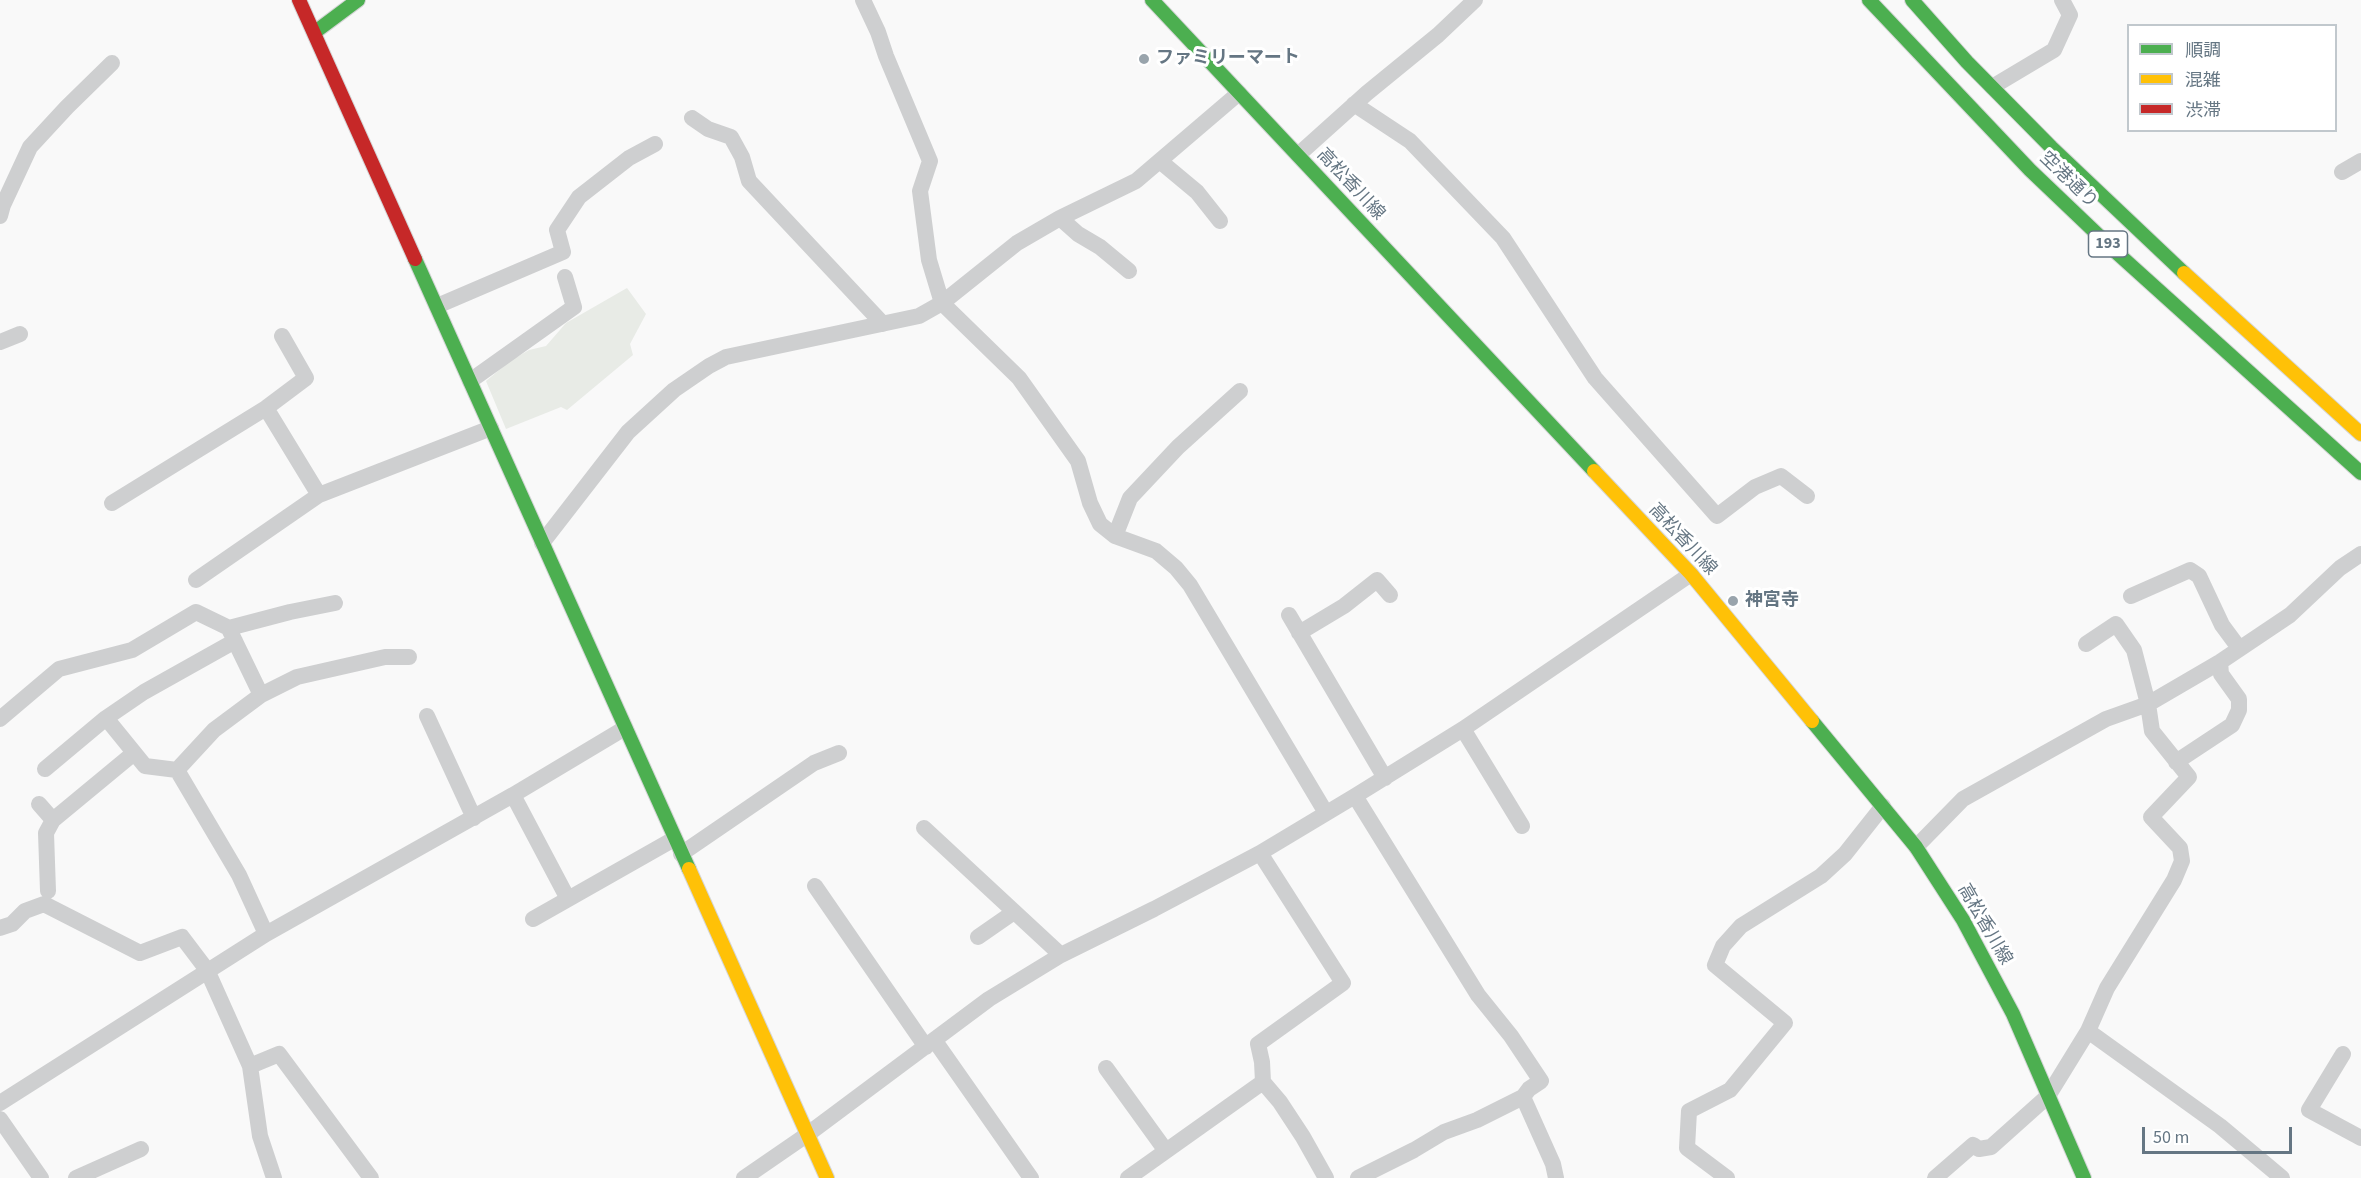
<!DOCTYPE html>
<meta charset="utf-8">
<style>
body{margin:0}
#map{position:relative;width:2361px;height:1178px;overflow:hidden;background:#f9f9f9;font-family:"Source Sans 3","Noto Sans JP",sans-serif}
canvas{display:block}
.legend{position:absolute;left:2127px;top:24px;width:210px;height:108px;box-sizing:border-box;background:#fff;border:2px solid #c1c8cd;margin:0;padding:8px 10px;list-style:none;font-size:18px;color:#657683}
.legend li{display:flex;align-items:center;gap:12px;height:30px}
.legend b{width:30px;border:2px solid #c1c8cd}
.scale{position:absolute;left:2142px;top:1127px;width:150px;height:27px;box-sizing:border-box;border:3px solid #657683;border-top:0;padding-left:8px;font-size:18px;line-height:21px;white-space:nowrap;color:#657683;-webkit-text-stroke:4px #fff;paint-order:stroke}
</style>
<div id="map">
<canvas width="2361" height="1178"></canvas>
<ul class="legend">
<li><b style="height:8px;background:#4caf50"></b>順調</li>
<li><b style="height:8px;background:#ffc107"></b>混雑</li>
<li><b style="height:8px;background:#c62828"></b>渋滞</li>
</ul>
<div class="scale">50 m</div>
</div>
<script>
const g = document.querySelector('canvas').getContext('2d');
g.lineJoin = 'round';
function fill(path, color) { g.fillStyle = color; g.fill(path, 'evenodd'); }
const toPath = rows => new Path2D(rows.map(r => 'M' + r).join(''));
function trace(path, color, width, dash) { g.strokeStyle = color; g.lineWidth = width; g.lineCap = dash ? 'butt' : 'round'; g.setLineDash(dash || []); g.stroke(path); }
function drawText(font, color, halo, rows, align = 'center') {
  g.font = font + ' "Source Sans 3","Noto Sans JP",sans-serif'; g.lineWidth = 6; g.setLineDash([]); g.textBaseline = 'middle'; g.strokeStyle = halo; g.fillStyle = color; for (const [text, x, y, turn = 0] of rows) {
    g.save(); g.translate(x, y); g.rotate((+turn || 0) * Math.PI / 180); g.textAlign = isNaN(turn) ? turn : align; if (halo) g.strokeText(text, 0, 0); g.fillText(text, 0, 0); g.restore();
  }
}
const green = toPath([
 [627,288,646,314,630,344,633,355,567,410,561,407,506,429,486,381,510,361,529,350,546,346,566,323]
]);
const street = toPath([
 [863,0,878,32,886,56,930,161,920,191,929,260,942,303,1019,378,1078,461,1090,503,1100,524,1115,536,1156,551,1176,568,1190,585,1326,813],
 [1992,87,2054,50,2070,15,2062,0],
 [1354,104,1410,141,1503,238,1595,378,1717,516,1755,487,1781,476,1807,496],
 [692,118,708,129,731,137,742,157,749,181,883,324],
 [1298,155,1367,93,1438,35,1475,0],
 [1161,162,1197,192,1220,221],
 [2342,172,2361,161],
 [0,216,3,205,30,147,67,107,112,63],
 [1060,218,1078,234,1100,247,1129,271],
 [437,306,563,252,557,230,579,197,629,158,655,144],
 [0,342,20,334],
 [470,381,574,307,565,277],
 [266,408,319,495],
 [112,503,266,408,306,378,282,336],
 [1115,536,1130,498,1178,447,1240,391],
 [542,543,628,432,674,390,709,366,726,357,919,316,942,303,1017,243,1060,218,1136,181,1239,93],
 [196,580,319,495,491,428],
 [2131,596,2190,570,2199,576,2222,625,2239,648],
 [1289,615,1385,778],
 [230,631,261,695],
 [1299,633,1344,606,1377,580,1390,595],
 [427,716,474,818],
 [106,718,145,766,177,770,239,875,266,934],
 [0,719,59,669,132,650,196,612,229,628,290,612,335,603],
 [1463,729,1522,826],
 [2176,762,2232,725,2239,710,2239,699,2221,674,2220,662],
 [45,769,106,718,144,692,235,641],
 [177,770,214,730,261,695,297,677,385,657,409,657],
 [513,795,568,899],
 [1355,796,1478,995,1511,1036,1541,1081,1529,1089,1523,1097,1553,1164,1556,1178],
 [39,804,53,820],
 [924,828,1061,955],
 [1916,847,1963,799,2106,719,2148,704,2220,662,2290,615,2340,568,2361,554],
 [681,854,814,763,839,753],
 [815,886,926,1047],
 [48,891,46,833,53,820,134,753],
 [533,919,674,839],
 [0,928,12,924,25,911,44,904,140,953,182,937,207,970,250,1066,260,1136,274,1178],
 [978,937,1014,912],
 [2088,1031,2220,1126,2282,1178],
 [935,1041,1031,1178],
 [2343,1054,2309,1110,2361,1138],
 [250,1066,279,1054,371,1178],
 [1106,1068,1166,1151],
 [1263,1082,1280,1102,1303,1137,1326,1178],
 [0,1103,266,934,513,795,625,728],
 [0,1119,41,1178],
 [76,1178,141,1149],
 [744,1178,808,1134,989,999,1061,955,1154,909,1260,853,1355,796,1463,729,1691,574],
 [1128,1178,1263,1082,1262,1062,1258,1044,1343,983,1260,853],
 [1358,1178,1414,1150,1444,1132,1477,1120,1523,1097],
 [1727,1178,1687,1148,1689,1111,1730,1090,1785,1023,1715,965,1723,946,1741,926,1821,876,1845,854,1883,806],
 [1935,1178,1973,1145,1979,1149,1991,1147,2048,1096,2088,1031,2107,988,2174,880,2182,861,2180,848,2151,817,2189,777,2152,731,2148,704,2134,650,2116,624,2086,644]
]);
const fast = toPath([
 [1152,0,1594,471],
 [1869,0,2030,170,2116,252,2361,473],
 [1912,0,1967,62,2051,147,2184,273],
 [315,32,358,0],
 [415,259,689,869],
 [1812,721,1916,847,1963,920,2013,1014,2084,1178]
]);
const slow = toPath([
 [2184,273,2361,434],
 [1594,471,1691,574,1812,721],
 [689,869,827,1178]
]);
const jam = toPath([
 [299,0,415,259]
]);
const markers = [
 [1144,59,6,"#99a4ac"],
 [1733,601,6,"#99a4ac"]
];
const shields = [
 [2108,244,39]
];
const shieldNames = [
 ["193",2108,244]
];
const poiNames = [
 ["ファミリーマート",1156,59],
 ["神宮寺",1745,601]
];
const streetNames = [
 ["空港通り",2068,181,44],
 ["高松香川線",1350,185,47],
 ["高松香川線",1682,540,47],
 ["高松香川線",1984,925,60]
];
fill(green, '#e8ebe6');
trace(fast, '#d5d6d7', 16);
trace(slow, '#d5d6d7', 16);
trace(jam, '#d5d6d7', 16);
trace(street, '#cecfd0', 16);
trace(fast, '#4caf50', 14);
trace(slow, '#ffc107', 14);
trace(jam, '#c62828', 14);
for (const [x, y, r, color] of markers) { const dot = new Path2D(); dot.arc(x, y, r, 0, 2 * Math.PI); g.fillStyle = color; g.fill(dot); trace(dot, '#fff', 2); }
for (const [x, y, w] of shields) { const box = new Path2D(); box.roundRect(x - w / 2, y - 13, w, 26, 4.5); g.fillStyle = '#fff'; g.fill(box); trace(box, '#657683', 1.5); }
drawText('bold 16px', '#657683', null, shieldNames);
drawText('bold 18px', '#657683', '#fff', poiNames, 'left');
drawText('18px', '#657683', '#fff', streetNames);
</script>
